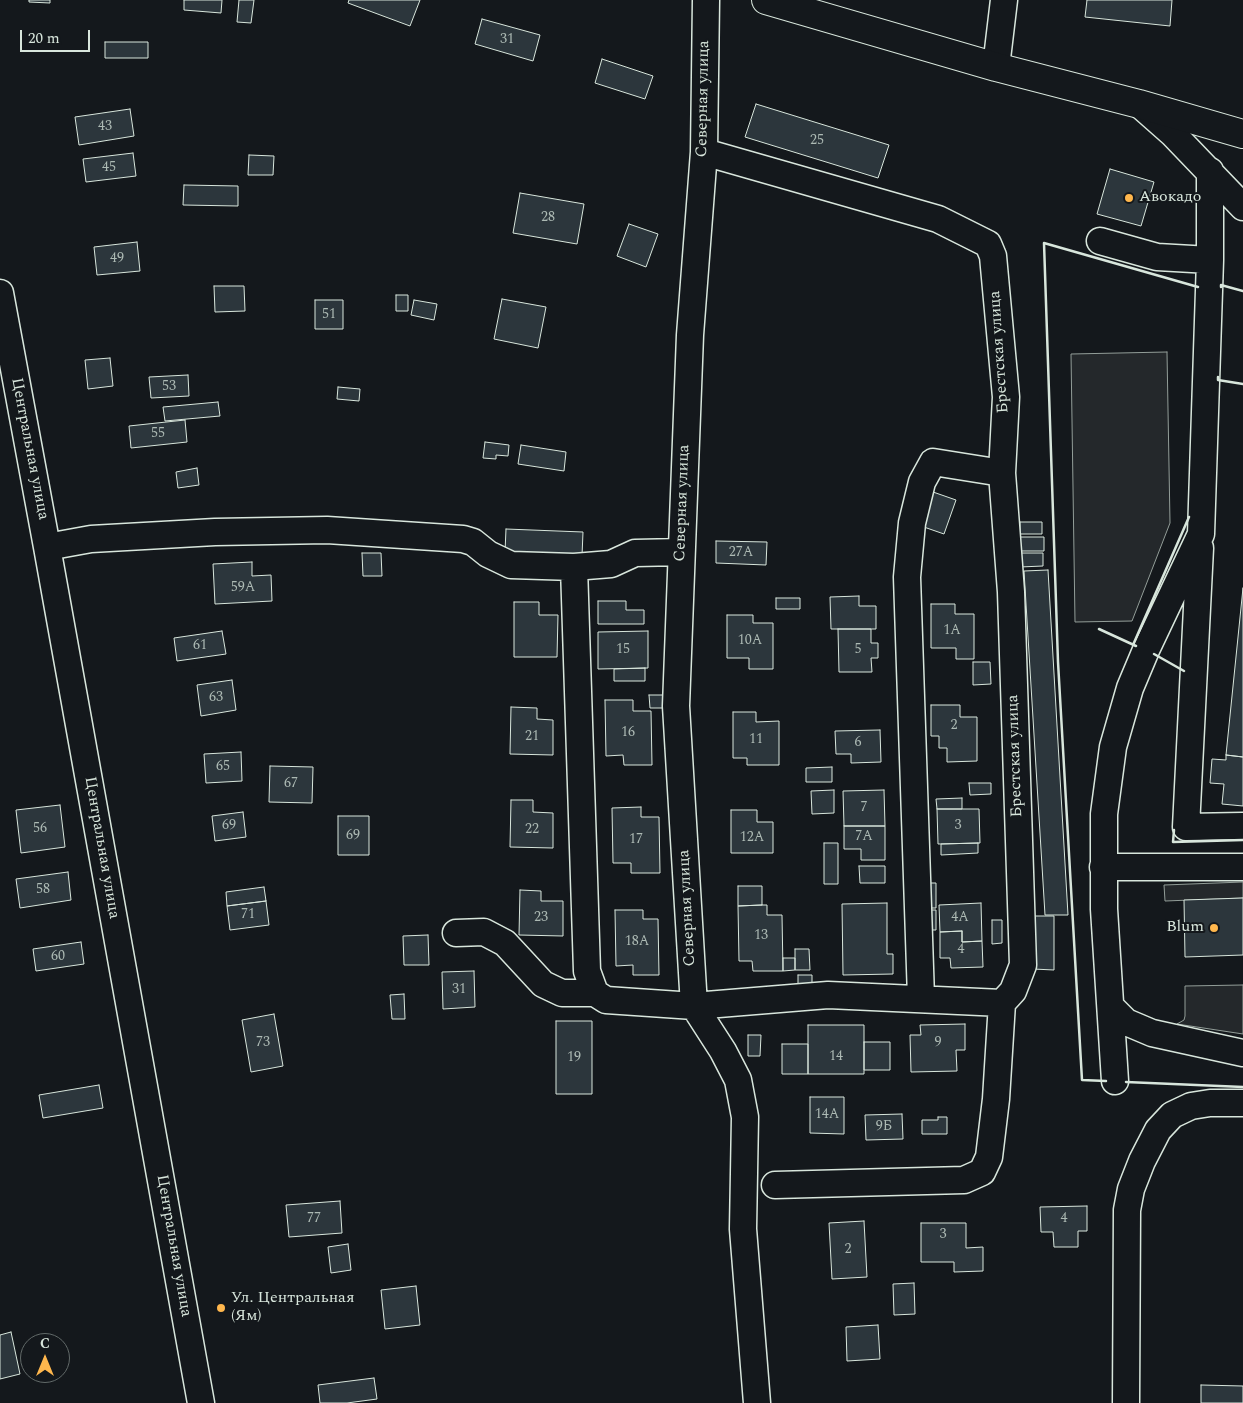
<!DOCTYPE html>
<meta charset="utf-8">
<style>
body{margin:0}
#map{position:relative;width:1243px;height:1403px;overflow:hidden;background:#14181c;font-family:Spectral,serif}
canvas{display:block}
.north{position:absolute;left:20px;top:1333px;width:50px;height:50px;box-sizing:border-box;background:#14181c;border:1px solid #626a69;border-radius:50%;rotate:0deg;font-size:14px;font-weight:700;line-height:20px;text-align:center;color:#d8e6dc}
.north::after{content:'';display:block;margin:auto;width:18px;height:22px;background:#ffb74d;clip-path:polygon(50% 0,100% 100%,50% 72%,0 100%)}
.scale{position:absolute;left:20px;top:30px;width:70px;height:22px;box-sizing:border-box;border:2px solid #d8e6dc;border-top:0;padding-left:6px;font-size:15px;line-height:18px;white-space:nowrap;color:#d8e6dc;-webkit-text-stroke:4px #14181c;paint-order:stroke}
</style>
<div id="map">
<canvas width="1243" height="1403"></canvas>
<div class="north">С</div>
<div class="scale">20 m</div>
</div>
<script>
const g = document.querySelector('canvas').getContext('2d');
g.lineJoin = 'round';
function fill(path, color) { g.fillStyle = color; g.fill(path, 'evenodd'); }
const toPath = rows => new Path2D(rows.map(r => 'M' + r).join(''));
function trace(path, color, width, dash) { g.strokeStyle = color; g.lineWidth = width; g.lineCap = dash ? 'butt' : 'round'; g.setLineDash(dash || []); g.stroke(path); }
function drawText(font, color, halo, rows, align = 'center') {
  g.font = font + ' Spectral,serif'; g.lineWidth = 4; g.setLineDash([]); g.textBaseline = 'middle'; g.strokeStyle = halo; g.fillStyle = color; for (const [text, x, y, turn = 0] of rows) {
    g.save(); g.translate(x, y); g.rotate((+turn || 0) * Math.PI / 180); g.textAlign = isNaN(turn) ? turn : align; if (halo) g.strokeText(text, 0, 0); g.fillText(text, 0, 0); g.restore();
  }
}
const parking = toPath([
 [1167,352,1170,523,1132,621,1075,622,1071,354,1167,352],
 [1243,882,1243,898,1165,901,1164,885,1243,882],
 [1243,985,1243,1034,1177,1024,1184,1020,1185,1016,1185,986,1243,985]
]);
const building = toPath([
 [29,0,50,0,50,3,29,2,29,0],
 [184,0,222,0,221,13,184,10,184,0],
 [239,0,254,0,251,23,237,22,239,0],
 [349,0,420,0,410,26,348,3,349,0],
 [1087,0,1172,0,1170,26,1085,17,1087,0],
 [482,19,540,35,533,61,475,44,482,19],
 [105,42,148,42,148,58,105,58,105,42],
 [602,59,653,76,645,99,595,83,602,59],
 [756,104,889,145,878,178,745,137,756,104],
 [130,109,134,136,79,145,75,117,130,109],
 [133,153,136,176,86,182,83,159,133,153],
 [249,155,274,156,273,175,248,175,249,155],
 [1110,169,1154,182,1141,226,1097,214,1110,169],
 [184,185,238,186,238,206,183,205,184,185],
 [520,193,584,204,577,244,513,233,520,193],
 [629,224,658,234,646,267,617,256,629,224],
 [137,242,140,271,97,275,94,247,137,242],
 [214,286,244,286,245,311,215,312,214,286],
 [396,295,408,295,408,311,396,311,396,295],
 [502,299,546,307,538,348,494,339,502,299],
 [315,300,343,300,343,329,315,329,315,300],
 [414,300,437,304,434,320,411,315,414,300],
 [110,358,113,386,88,389,85,360,110,358],
 [188,375,189,396,151,398,149,377,188,375],
 [338,387,360,389,359,401,337,399,338,387],
 [218,402,220,416,165,421,163,407,218,402],
 [185,420,187,442,131,448,129,426,185,420],
 [485,442,509,445,508,456,496,455,496,459,483,458,485,442],
 [521,445,566,452,564,471,518,464,521,445],
 [197,468,199,485,178,488,176,472,197,468],
 [933,492,956,500,944,534,921,526,933,492],
 [1020,522,1042,522,1042,534,1020,534,1020,522],
 [506,529,583,532,582,556,505,552,506,529],
 [1020,537,1044,537,1044,551,1020,551,1020,537],
 [716,541,767,542,766,565,716,563,716,541],
 [362,553,381,553,382,576,363,576,362,553],
 [1020,553,1043,553,1043,566,1020,567,1020,553],
 [252,562,252,576,271,575,272,601,215,604,213,564,252,562],
 [1048,570,1068,915,1045,915,1024,571,1048,570],
 [1243,588,1243,757,1226,755,1243,588],
 [859,596,859,606,876,606,876,629,831,629,830,597,859,596],
 [776,598,800,598,800,609,776,609,776,598],
 [598,601,626,601,626,610,644,610,644,624,598,624,598,601],
 [514,602,539,602,539,615,558,615,557,657,514,657,514,602],
 [931,604,955,604,955,614,974,614,974,659,956,659,956,648,931,648,931,604],
 [727,615,753,615,753,623,773,623,773,669,749,669,749,658,727,658,727,615],
 [838,629,871,629,871,643,878,643,878,658,871,658,872,672,839,672,838,629],
 [222,631,226,654,177,661,174,638,222,631],
 [648,631,648,668,598,669,598,632,648,631],
 [973,662,990,662,991,684,973,685,973,662],
 [645,668,645,681,614,681,614,669,645,668],
 [232,680,236,710,201,716,197,685,232,680],
 [649,695,669,695,669,708,650,708,649,695],
 [605,700,633,700,633,711,651,711,652,765,624,765,623,755,606,756,605,700],
 [931,705,960,705,960,717,977,717,977,761,947,762,947,748,939,748,939,736,931,736,931,705],
 [511,707,537,708,537,719,553,720,553,755,510,754,511,707],
 [733,712,756,712,756,722,779,721,779,765,747,765,747,758,733,758,733,712],
 [880,730,881,762,851,763,851,754,836,754,835,731,880,730],
 [241,752,242,781,206,783,204,754,241,752],
 [1226,755,1243,757,1243,806,1222,804,1224,784,1210,783,1212,759,1226,760,1226,755],
 [270,766,313,767,312,803,269,802,270,766],
 [832,767,832,782,806,782,806,768,832,767],
 [969,783,991,783,991,794,970,795,969,783],
 [834,790,834,813,812,814,811,791,834,790],
 [884,790,885,826,844,826,843,791,884,790],
 [962,798,962,809,937,809,936,799,962,798],
 [511,800,533,800,533,812,553,813,553,848,510,847,511,800],
 [60,805,65,847,21,853,16,810,60,805],
 [641,807,641,817,659,817,660,873,631,873,631,863,613,863,612,808,641,807],
 [937,809,979,809,980,843,938,844,937,809],
 [731,810,757,810,757,822,773,822,773,853,731,853,731,810],
 [243,812,246,837,215,841,212,816,243,812],
 [338,816,369,816,369,855,338,855,338,816],
 [844,826,885,826,885,860,861,860,861,849,844,849,844,826],
 [824,843,838,843,838,884,824,884,824,843],
 [978,843,978,853,941,855,941,844,978,843],
 [859,866,885,866,885,883,860,883,859,866],
 [68,872,71,900,20,908,16,879,68,872],
 [925,883,936,883,936,908,926,908,925,883],
 [738,886,762,886,762,905,738,906,738,886],
 [264,887,266,901,227,906,226,892,264,887],
 [520,890,541,891,541,901,563,901,563,936,519,935,520,890],
 [1243,898,1243,955,1185,957,1184,900,1243,898],
 [266,901,269,925,230,930,227,906,266,901],
 [887,903,887,954,893,954,893,974,843,975,842,904,887,903],
 [981,903,982,941,962,942,962,931,940,932,939,905,981,903],
 [762,905,767,905,767,915,782,915,783,971,753,971,752,961,739,961,738,906,762,905],
 [615,910,643,910,643,919,658,919,659,975,633,975,633,965,616,966,615,910],
 [926,910,936,910,936,930,926,930,926,910],
 [1033,916,1054,916,1054,970,1033,969,1033,916],
 [992,920,1002,920,1002,943,992,944,992,920],
 [962,931,962,942,982,941,983,967,951,968,950,958,940,958,940,932,962,931],
 [428,935,429,965,404,965,403,936,428,935],
 [81,942,84,964,36,971,33,949,81,942],
 [795,949,809,949,810,970,795,970,795,949],
 [783,958,795,958,795,970,783,971,783,958],
 [474,971,475,1007,443,1009,442,972,474,971],
 [798,975,812,975,812,992,798,992,798,975],
 [404,994,405,1019,392,1019,390,995,404,994],
 [274,1014,283,1066,251,1072,242,1020,274,1014],
 [556,1021,592,1021,592,1094,556,1094,556,1021],
 [965,1024,965,1050,956,1050,957,1071,911,1072,910,1035,921,1035,920,1025,965,1024],
 [808,1025,864,1025,864,1074,808,1074,808,1025],
 [748,1035,761,1035,760,1056,748,1056,748,1035],
 [864,1042,890,1042,890,1070,864,1070,864,1042],
 [782,1044,808,1044,808,1074,782,1074,782,1044],
 [99,1085,103,1108,43,1118,39,1095,99,1085],
 [810,1097,844,1097,844,1134,810,1133,810,1097],
 [902,1114,903,1139,866,1140,865,1115,902,1114],
 [938,1117,947,1117,947,1134,922,1134,922,1120,938,1120,938,1117],
 [340,1201,342,1233,289,1237,286,1205,340,1201],
 [1087,1206,1087,1231,1078,1231,1078,1247,1054,1247,1053,1232,1041,1232,1040,1207,1087,1206],
 [864,1221,867,1277,832,1279,829,1223,864,1221],
 [921,1223,966,1223,966,1248,983,1247,983,1271,954,1272,954,1262,921,1262,921,1223],
 [348,1244,351,1270,331,1273,328,1247,348,1244],
 [914,1283,915,1314,894,1315,893,1284,914,1283],
 [416,1286,420,1325,385,1329,381,1290,416,1286],
 [878,1325,880,1359,847,1361,846,1327,878,1325],
 [11,1332,20,1374,0,1379,0,1335,11,1332],
 [374,1378,377,1399,347,1403,320,1403,318,1385,374,1378],
 [1201,1385,1243,1386,1243,1403,1201,1403,1201,1385]
]);
const minor = toPath([
 [706,0,704,152,690,335,676,706,694,1006,723,1051,738,1080,745,1117,743,1229,757,1403],
 [996,67,1004,0],
 [1139,104,1173,134,1243,207],
 [1100,241,1157,257,1210,260],
 [0,293,47,547,201,1403],
 [47,547,91,539,215,532,327,530,463,539,473,542,488,554,511,565,574,567,611,564,635,553,681,552],
 [1200,548,1186,827,1243,826],
 [574,567,587,971,595,993,606,1000,694,1006,828,995,1002,1003,1013,991,1023,965,1011,592,1002,473,1006,397,993,256,988,244,938,219,704,152],
 [1103,867,1243,867],
 [456,933,484,932,505,943,543,984,562,993,595,993],
 [921,998,907,577,912,523,922,482,933,462,1002,473],
 [1111,1007,1126,1022,1152,1033,1243,1053],
 [1115,1081,1104,909,1104,814,1113,747,1130,688,1146,650,1201,534,1210,260,1210,171],
 [775,1185,964,1180,982,1172,989,1157,996,1099,1002,1003],
 [1126,1403,1127,1210,1131,1189,1142,1161,1158,1130,1172,1115,1191,1106,1210,1103,1243,1103]
]);
const major = toPath([
 [766,0,996,67,1139,104,1243,134]
]);
const wall = toPath([
 [1221,287,1221,285,1243,291],
 [1218,377,1218,380,1243,384],
 [1099,629,1136,646],
 [1133,645,1189,517],
 [1154,654,1184,671],
 [1174,830,1173,842,1243,840],
 [1106,1081,1082,1080,1058,662,1044,243,1198,287],
 [1126,1082,1243,1087]
]);
const markers = [
 [1129,198,5,"#ffb74d"],
 [1214,928,5,"#ffb74d"],
 [221,1308,5,"#ffb74d"]
];
const numberNames = [
 ["31",507,40],
 ["43",105,127],
 ["25",817,141],
 ["45",109,168],
 ["28",548,218],
 ["49",117,259],
 ["51",329,315],
 ["53",169,387],
 ["55",158,434],
 ["27А",741,553],
 ["59А",243,588],
 ["1А",952,631],
 ["10А",750,641],
 ["61",200,646],
 ["15",623,650],
 ["5",858,650],
 ["63",216,698],
 ["2",954,726],
 ["16",628,733],
 ["21",532,737],
 ["11",756,740],
 ["6",858,743],
 ["65",223,767],
 ["67",291,784],
 ["7",864,808],
 ["69",229,826],
 ["3",958,826],
 ["56",40,829],
 ["22",532,830],
 ["69",353,836],
 ["7А",864,837],
 ["12А",752,838],
 ["17",636,840],
 ["58",43,890],
 ["71",248,915],
 ["23",541,918],
 ["4А",960,918],
 ["13",761,936],
 ["18А",637,942],
 ["4",961,950],
 ["60",58,957],
 ["31",459,990],
 ["73",263,1043],
 ["9",938,1043],
 ["14",836,1057],
 ["19",574,1058],
 ["14А",827,1115],
 ["9Б",884,1127],
 ["77",314,1219],
 ["4",1064,1219],
 ["3",943,1235],
 ["2",848,1250]
];
const streetNames = [
 ["Северная улица",704,99,-89],
 ["Брестская улица",1000,352,-94],
 ["Центральная улица",29,449,79],
 ["Северная улица",683,503,-88],
 ["Брестская улица",1016,756,-92],
 ["Центральная улица",101,848,80],
 ["Северная улица",688,908,-93],
 ["Центральная улица",173,1246,80]
];
const poiNames = [
 ["Авокадо",1139,198],
 ["Blum",1204,928,"right"],
 ["Ул. Центральная",231,1299],
 ["(Ям)",231,1317]
];
fill(parking, '#24282b');
trace(parking, '#939e99', 1);
fill(building, '#2c363c');
trace(building, '#d8e6dc', 1);
trace(minor, '#d8e6dc', 29);
trace(major, '#d8e6dc', 30);
trace(minor, '#14181c', 26);
trace(major, '#14181c', 28);
trace(wall, '#d8e6dc', 2.5);
for (const [x, y, r, color] of markers) { const dot = new Path2D(); dot.arc(x, y, r, 0, 2 * Math.PI); g.fillStyle = color; g.fill(dot); trace(dot, '#14181c', 2); }
drawText('14px', '#adbab4', null, numberNames);
drawText('16px', '#d8e6dc', '#14181c', streetNames);
drawText('16px', '#d8e6dc', '#14181c', poiNames, 'left');
</script>
